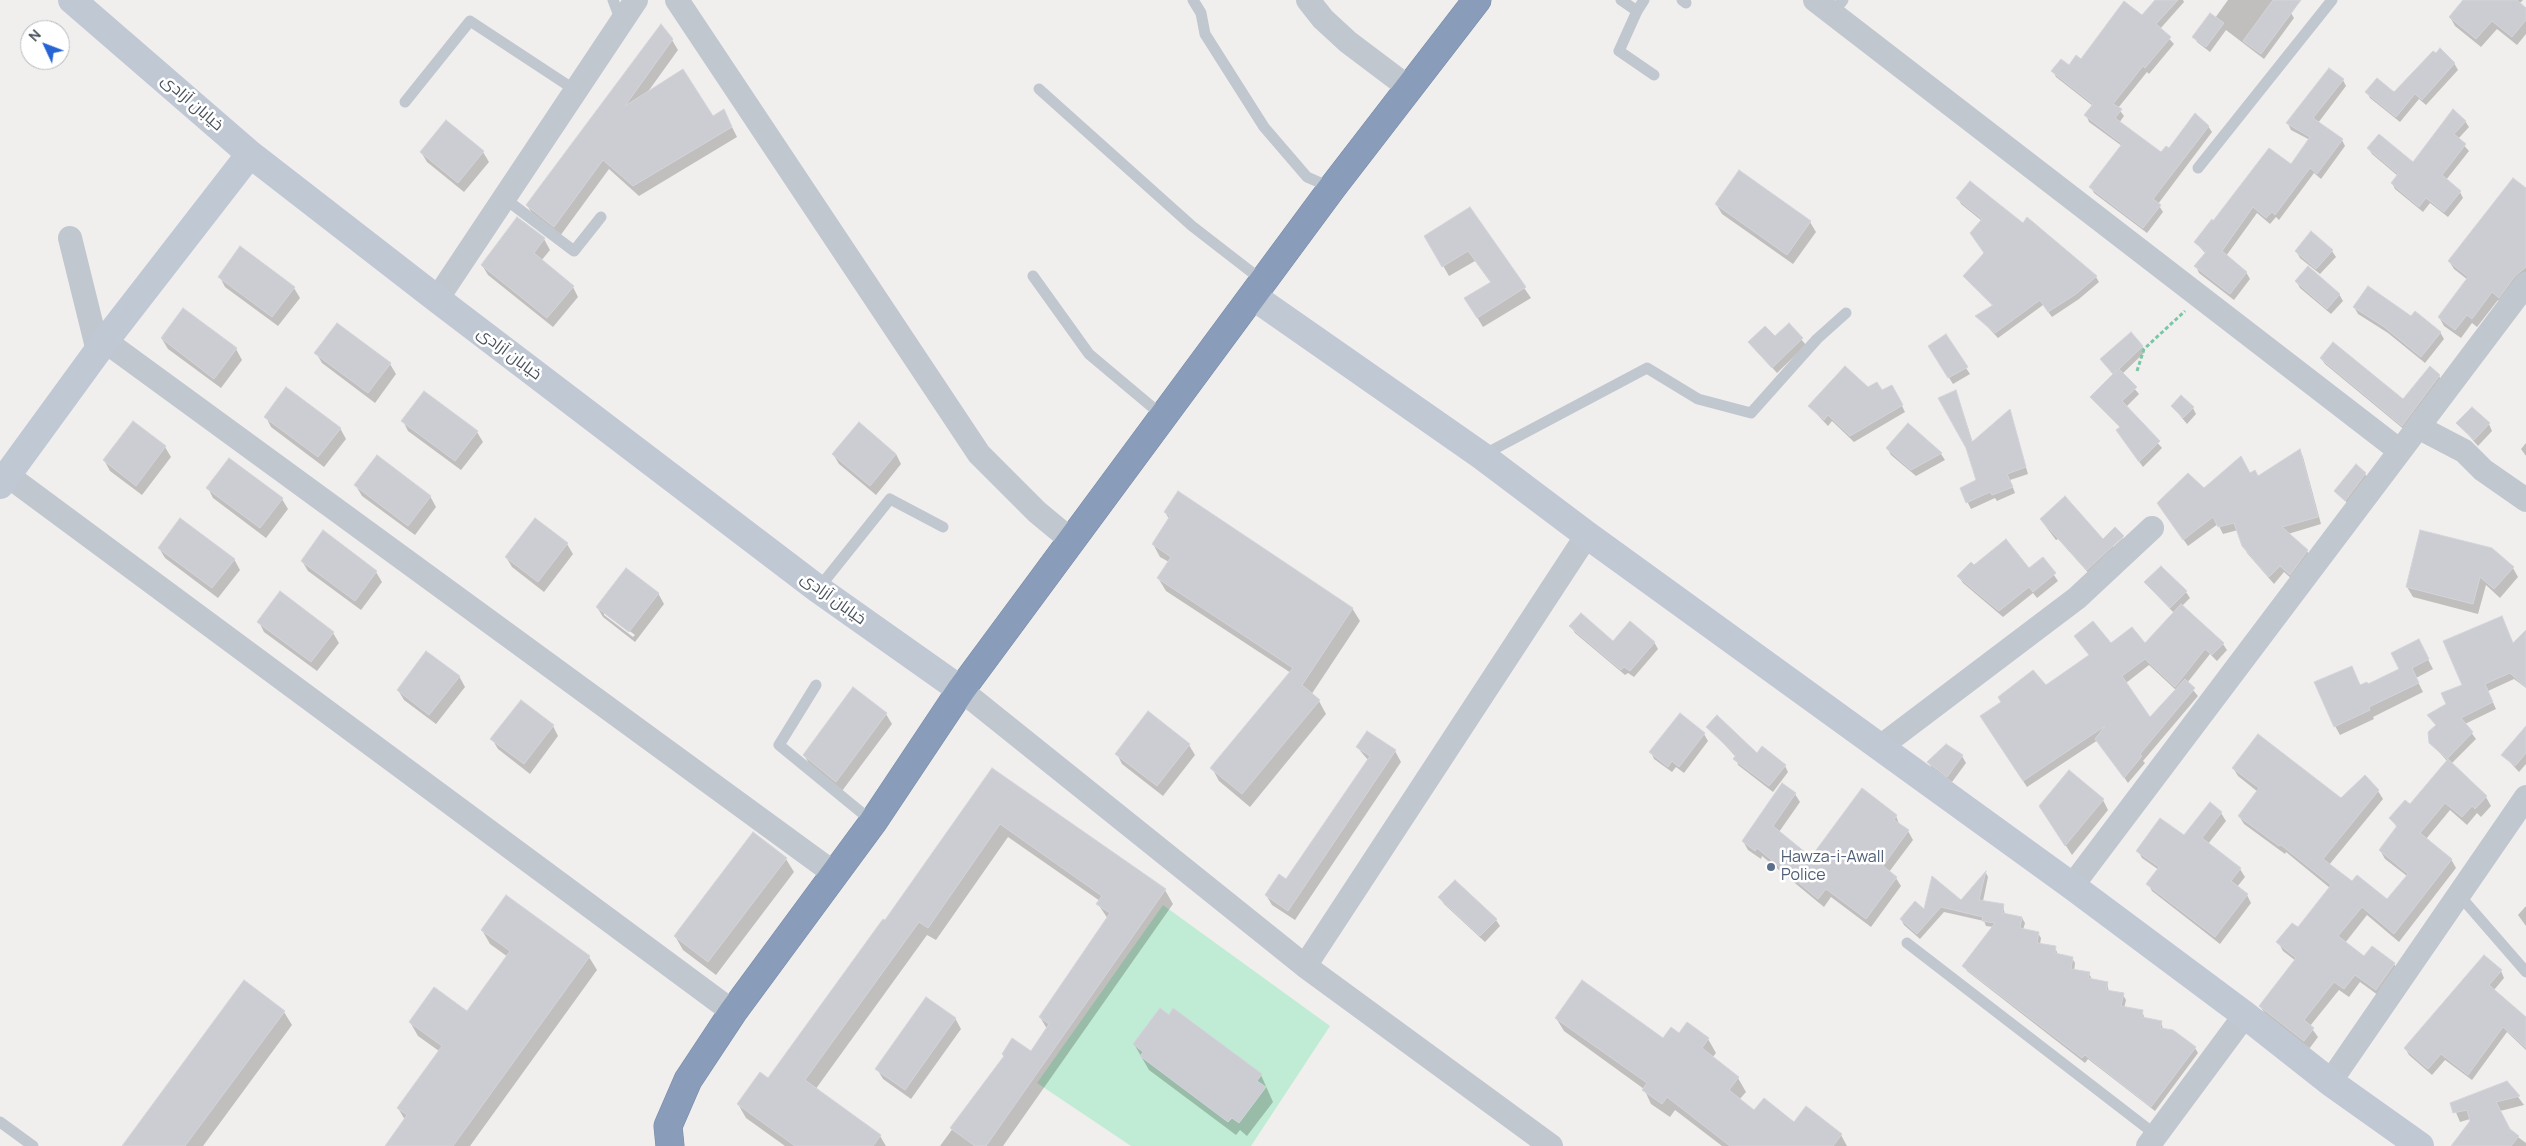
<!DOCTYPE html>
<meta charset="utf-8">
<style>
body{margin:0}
#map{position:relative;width:2526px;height:1146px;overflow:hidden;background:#f1efee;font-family:Manrope,sans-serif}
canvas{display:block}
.north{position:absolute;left:20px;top:20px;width:50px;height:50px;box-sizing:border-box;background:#fff;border:1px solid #b6b9bd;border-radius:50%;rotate:313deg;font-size:14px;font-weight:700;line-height:20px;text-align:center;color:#48505a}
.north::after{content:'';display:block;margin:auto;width:18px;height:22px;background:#2663d3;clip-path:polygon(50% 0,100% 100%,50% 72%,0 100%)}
</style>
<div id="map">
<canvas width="2526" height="1146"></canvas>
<div class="north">N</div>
</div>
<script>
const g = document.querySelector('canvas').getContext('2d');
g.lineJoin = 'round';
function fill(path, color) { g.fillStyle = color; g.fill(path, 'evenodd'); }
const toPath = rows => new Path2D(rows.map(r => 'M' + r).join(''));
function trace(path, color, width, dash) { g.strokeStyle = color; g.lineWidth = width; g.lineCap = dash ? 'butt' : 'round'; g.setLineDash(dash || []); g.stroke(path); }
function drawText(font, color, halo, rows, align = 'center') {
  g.font = font + ' Manrope,Cairo,sans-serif'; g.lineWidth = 5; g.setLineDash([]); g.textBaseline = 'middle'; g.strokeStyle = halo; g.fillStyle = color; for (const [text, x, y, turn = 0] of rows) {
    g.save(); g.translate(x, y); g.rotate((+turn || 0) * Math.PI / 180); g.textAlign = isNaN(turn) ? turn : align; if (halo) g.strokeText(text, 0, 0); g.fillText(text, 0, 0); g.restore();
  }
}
const green = toPath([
 [1163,905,1330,1026,1251,1146,1131,1146,1037,1083]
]);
const shadow = toPath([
 [2157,0,2183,0,2184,2,2160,29,2174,44,2149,74,2147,72,2118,108,2124,116,2119,123,2161,154,2208,126,2212,132,2158,204,2163,212,2147,233,2094,193,2091,187,2122,146,2089,122,2086,115,2093,106,2056,77,2053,71,2081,61,2142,17],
 [2228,0,2274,0,2291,13,2294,18,2264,59,2226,30,2210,52,2197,42,2194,37,2215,18],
 [2465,0,2523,0,2519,4,2526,9,2526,34,2517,45,2497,29,2481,47,2455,26,2450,17],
 [672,40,678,50,647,93,713,117,724,111,737,137,639,196,609,169,560,236,533,215,527,205],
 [2454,63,2458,70,2426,105,2419,99,2400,122,2370,98,2367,92,2395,94],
 [2343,80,2346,86,2318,123,2342,140,2345,146,2321,179,2314,173,2279,220,2276,217,2270,224,2257,213,2226,256,2246,272,2250,279,2234,300,2199,273,2196,266,2206,254,2195,242,2213,224,2291,166,2310,140,2291,130,2288,124],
 [2465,121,2469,127,2458,139,2469,151,2446,180,2460,192,2463,198,2448,217,2430,203,2423,212,2395,189,2392,183,2398,176,2372,154,2368,148,2413,164],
 [421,152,483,152,489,162,464,192,427,162],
 [2526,190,2526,281,2504,306,2498,300,2477,327,2472,323,2461,338,2444,326,2439,317,2468,280,2454,269,2449,261],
 [1958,198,2023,224,2027,219,2096,277,2099,282,2079,299,2052,317,2043,305,1998,338,1977,316,1993,306,1964,277,1985,253,1982,221,1961,204],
 [1716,204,1810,222,1816,232,1793,264,1722,214],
 [1470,209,1531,298,1483,327,1472,309,1491,283,1475,261,1449,276,1426,236],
 [517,219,544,239,550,250,541,261,573,287,578,297,553,327,488,275,482,265],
 [2296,251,2332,251,2336,257,2320,274,2300,258],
 [220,277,294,288,300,298,278,326,225,287],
 [2296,281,2339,294,2343,301,2331,314,2300,288],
 [2354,307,2411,317,2440,332,2444,339,2425,363,2388,333,2358,314],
 [183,310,236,349,242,360,221,388,168,349,162,339],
 [1789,325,1806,345,1777,373,1749,342,1775,338],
 [2142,346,2145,352,2122,374,2139,394,2126,407,2162,448,2143,467,2121,437,2121,428,2092,397,2114,375,2102,360],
 [316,353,390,364,396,374,375,403,322,363],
 [1933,353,1966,368,1970,374,1953,384],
 [2321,358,2403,401,2439,376,2443,382,2406,431,2325,364],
 [1892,386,1905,412,1854,442,1832,421,1828,426,1809,406,1867,388,1881,392],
 [1956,391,1973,443,2009,411,2028,474,2010,480,2015,493,1997,501,1995,498,1971,509,1961,489,1977,480],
 [2172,406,2193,408,2196,414,2187,424],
 [266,417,340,428,346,439,324,467,271,427],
 [403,421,477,432,483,442,461,470,408,431],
 [2458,423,2489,424,2492,431,2478,446],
 [1908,425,1941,454,1945,460,1916,476,1891,455,1887,448],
 [2526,443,2526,456,2521,449],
 [165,447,171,457,142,495,110,471,104,460],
 [2300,450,2303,457,2321,524,2288,534,2307,551,2311,558,2294,581,2284,572,2274,584,2247,553,2238,530,2223,534,2218,524,2188,546,2163,511,2204,490,2250,474,2258,478],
 [833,454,896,454,901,464,876,495,839,464],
 [2365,474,2369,480,2350,506,2336,491],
 [356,486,430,496,436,507,415,535,362,496],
 [208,488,282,499,288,509,266,538,213,498],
 [1165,512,1352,608,1360,621,1311,695,1319,701,1326,714,1250,807,1219,781,1212,768,1291,673,1166,591,1158,578,1169,562,1160,557,1153,544,1169,519],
 [2041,520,2103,540,2113,547,2123,538,2128,546,2093,578,2058,539,2056,540],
 [567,544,573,554,544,592,512,567,506,557],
 [159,548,234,559,240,570,218,598,165,558],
 [2043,559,2058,581,2037,598,2033,593,2003,617,1963,583,1959,577,1974,566,2029,570],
 [302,561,376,572,382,582,361,610,308,571],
 [2513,568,2518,577,2500,598,2486,585,2478,614,2413,597,2407,587],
 [2145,583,2186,592,2190,598,2182,606,2223,644,2227,650,2217,661,2210,654,2187,683,2198,696,2143,761,2145,763,2128,783,2098,740,2027,787,1985,723,2110,645,2145,645,2174,613],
 [2149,665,2177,691,2150,719,2126,683],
 [658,593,664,604,635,642,603,617,597,607],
 [604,612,635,635,633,637,604,615],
 [259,622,333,633,339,643,317,671,264,632],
 [2505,624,2513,644,2526,631,2526,688,2514,679,2488,691,2496,709,2465,724,2476,739,2451,764,2486,797,2491,806,2481,817,2477,813,2467,825,2450,810,2426,839,2451,859,2456,868,2399,942,2367,915,2345,943,2364,958,2394,964,2399,972,2382,998,2360,982,2349,997,2339,990,2310,1026,2318,1037,2309,1049,2265,1014,2260,1006,2296,961,2283,951,2278,942,2298,929,2330,888,2286,852,2285,854,2244,824,2239,816,2258,792,2238,776,2233,768,2341,799,2378,791,2383,799,2329,865,2352,883,2387,901,2407,876,2385,859,2380,850,2397,828,2391,818,2411,806,2448,762,2430,742,2436,726,2429,715,2448,704,2464,685],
 [1571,626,1613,642,1654,642,1658,649,1634,677,1628,673,1625,675,1575,633],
 [2422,648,2433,669,2416,678,2423,692,2373,717,2374,719,2340,735,2335,726,2351,667,2361,686,2367,686,2400,670],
 [459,676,465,687,436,724,404,700,398,690],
 [886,714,892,724,842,791,810,765,804,755],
 [1680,714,1704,734,1708,741,1684,773,1676,767,1672,772,1654,759,1651,752],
 [553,726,558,736,530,774,498,749,492,739],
 [1708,727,1757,754,1785,766,1788,772,1773,792,1738,765,1736,757],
 [1367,733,1395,751,1401,762,1295,920,1272,905,1266,895,1287,881,1368,760,1357,747],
 [2526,735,2526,764,2519,772,2503,755],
 [1189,745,1195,755,1163,796,1122,764,1117,754],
 [1962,756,1966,763,1952,782,1932,768,1928,762],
 [992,770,1165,890,1173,904,1003,1146,940,1146,1005,1057,1031,1053,1047,1029,1040,1017,1108,919,1098,904,1100,901,1008,837,936,940,927,935,815,1090,880,1136,886,1146,785,1146,746,1118,738,1104,768,1080,885,922],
 [1795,794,1800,802,1779,832,1811,858,1896,816,1900,826,1908,831,1913,840,1889,872,1896,878,1901,886,1871,927,1831,897,1824,907,1762,856,1761,859,1748,850,1743,841],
 [2103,800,2108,810,2072,855,2047,817],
 [2221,813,2226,821,2208,844,2240,869,2245,877,2237,887,2247,895,2251,903,2220,944,2152,891,2148,884,2159,870,2142,858,2138,851,2184,837],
 [786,859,794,872,716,975,683,950,675,936],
 [1986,873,1988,877,1983,901,2003,905,2005,915,2022,918,2025,923,2023,930,2038,933,2041,938,2040,944,2055,947,2058,955,2072,958,2075,963,2074,971,2089,973,2092,980,2107,983,2109,992,2123,995,2126,1000,2124,1008,2142,1011,2145,1019,2161,1022,2163,1029,2195,1048,2198,1053,2155,1111,2088,1059,2085,1063,1967,971,1964,966,1994,927,1986,926,1984,921,1944,912,1920,939,1904,925,1901,919,1925,912,1933,878,1962,902],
 [1440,898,1496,920,1500,926,1485,942,1444,904],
 [2526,906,2526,926,2518,915],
 [482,930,589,957,597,970,470,1146,387,1146,405,1120,398,1108,439,1051,418,1036,410,1022,467,1013,508,957,490,944],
 [2501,971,2504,978,2494,990,2526,1018,2526,1050,2507,1032,2472,1080,2445,1060,2432,1075,2409,1055,2405,1048],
 [284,1012,292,1025,203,1146,123,1146],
 [955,1018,961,1029,911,1099,883,1079,877,1069],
 [1556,1018,1663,1039,1680,1035,1688,1024,1708,1039,1716,1053,1712,1058,1738,1078,1746,1092,1739,1100,1754,1112,1841,1135,1847,1146,1722,1146,1675,1110,1670,1117,1651,1104,1644,1089,1564,1031],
 [1134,1044,1261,1075,1273,1102,1247,1136,1240,1130,1236,1135,1149,1070],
 [2507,1082,2524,1105,2500,1111,2510,1131,2526,1143,2526,1146,2455,1146,2471,1121,2470,1119,2460,1122,2452,1103]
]);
const building = toPath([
 [2155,0,2178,0,2156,24,2171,37,2145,68,2143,66,2113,104,2122,109,2115,118,2161,152,2166,146,2169,148,2195,113,2209,126,2153,199,2161,205,2143,228,2089,187,2122,144,2084,115,2093,104,2051,71,2061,59,2069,65,2076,55,2081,59,2124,1,2142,15,2155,0],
 [2273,0,2301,0,2261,54,2243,41,2273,0],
 [2463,0,2517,0,2526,8,2526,20,2512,37,2492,21,2476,39,2449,17,2463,0],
 [2210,13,2224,23,2206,47,2192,37,2210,13],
 [661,24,673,39,625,106,683,69,713,116,724,109,732,127,633,186,603,160,554,227,526,205,661,24],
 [2440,48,2455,63,2422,100,2415,94,2396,117,2365,92,2377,78,2394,92,2433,51,2436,53,2440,48],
 [2329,68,2344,79,2313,118,2343,139,2317,174,2310,168,2275,215,2272,212,2266,218,2253,207,2222,251,2247,272,2230,294,2194,266,2206,252,2194,242,2212,219,2213,221,2269,148,2291,164,2310,137,2286,123,2329,68],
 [2453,109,2466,121,2454,134,2466,144,2442,175,2461,191,2444,212,2426,198,2419,207,2391,183,2398,174,2367,148,2379,134,2413,162,2453,109],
 [446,120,484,151,458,183,420,152,446,120],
 [1739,170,1811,221,1787,255,1715,204,1739,170],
 [2513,178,2526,188,2526,267,2515,276,2499,298,2492,292,2472,319,2467,315,2455,330,2438,317,2468,277,2448,261,2513,178],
 [1970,181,2023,223,2027,217,2097,276,2076,294,2048,312,2040,300,1995,333,1975,316,1993,305,1963,276,1984,253,1970,233,1982,219,1956,198,1970,181],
 [1470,207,1526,287,1477,318,1464,298,1491,282,1468,251,1442,267,1424,236,1470,207],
 [517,217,545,238,534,253,574,286,547,318,481,265,517,217],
 [2311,231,2333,250,2316,269,2295,251,2311,231],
 [240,246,295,287,272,317,218,277,240,246],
 [2308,266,2340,294,2327,309,2295,281,2308,266],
 [2368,286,2411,316,2415,311,2441,332,2421,357,2383,326,2353,307,2368,286],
 [183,308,237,348,214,379,161,338,183,308],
 [337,323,391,363,368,393,314,353,337,323],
 [1789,323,1803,338,1772,368,1748,342,1765,326,1775,336,1789,323],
 [2131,332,2143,346,2119,369,2137,387,2122,401,2160,441,2139,462,2116,430,2120,427,2090,397,2117,370,2113,374,2100,359,2131,332],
 [1946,334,1968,367,1948,378,1928,346,1946,334],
 [2333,342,2403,399,2430,366,2440,375,2402,426,2320,358,2333,342],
 [1845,366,1868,387,1877,382,1882,390,1892,385,1903,405,1850,436,1828,415,1824,420,1808,406,1845,366],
 [286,387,341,428,318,457,264,417,286,387],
 [1956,390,1972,442,2010,409,2026,467,2007,474,2013,487,1992,495,1990,492,1966,503,1960,488,1976,480,1966,448,1938,398,1956,390],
 [424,391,478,431,455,461,401,421,424,391],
 [2181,395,2194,407,2183,418,2171,406,2181,395],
 [2472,407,2490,423,2474,440,2456,423,2472,407],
 [133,421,166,446,136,486,103,460,133,421],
 [859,422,896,454,870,486,832,454,859,422],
 [1908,423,1942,453,1911,470,1886,448,1908,423],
 [2300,449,2318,517,2282,527,2308,550,2290,575,2280,566,2269,577,2242,546,2234,523,2218,527,2213,517,2183,540,2157,503,2188,473,2204,488,2241,456,2250,473,2255,470,2258,476,2300,449],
 [377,455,431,496,408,526,354,485,377,455],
 [229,458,283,498,260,528,206,488,229,458],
 [2356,464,2366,473,2345,501,2334,491,2356,464],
 [1178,491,1353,608,1302,685,1320,700,1242,794,1210,768,1293,668,1157,578,1171,557,1152,544,1170,516,1164,512,1178,491],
 [2065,496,2103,539,2115,527,2124,536,2087,570,2040,519,2065,496],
 [180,518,235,559,212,588,158,548,180,518],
 [535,518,568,543,538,582,505,557,535,518],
 [323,530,377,571,355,601,301,561,323,530],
 [2420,530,2492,548,2514,567,2494,589,2480,577,2473,604,2406,587,2420,530],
 [2006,539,2029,568,2043,557,2056,573,2033,592,2029,587,1999,611,1957,576,1971,562,1974,565,2006,539],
 [2161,566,2187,591,2170,608,2144,582,2161,566],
 [626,568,659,593,629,632,596,607,626,568],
 [280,591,334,632,311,662,257,622,280,591],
 [2181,604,2224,643,2212,655,2205,649,2175,687,2145,659,2122,676,2150,717,2185,679,2195,688,2140,754,2142,756,2124,778,2095,739,2105,726,2023,781,1980,716,2001,702,1998,697,2033,670,2046,685,2089,655,2074,636,2093,621,2111,643,2132,627,2145,643,2181,604],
 [1581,613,1613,641,1630,621,1655,642,1630,671,1624,667,1621,670,1569,626,1581,613],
 [2502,616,2513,643,2526,630,2526,688,2510,673,2485,684,2493,702,2461,718,2473,732,2447,759,2429,743,2428,732,2436,725,2427,715,2446,704,2441,693,2462,685,2443,641,2502,616],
 [2419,639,2429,659,2412,668,2419,683,2369,707,2370,710,2334,727,2314,682,2352,666,2360,685,2367,682,2368,684,2399,669,2391,653,2419,639],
 [426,651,460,676,429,715,397,690,426,651],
 [853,687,887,713,836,782,803,755,853,687],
 [521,700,554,725,524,764,490,739,521,700],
 [1148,711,1190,744,1157,786,1115,754,1148,711],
 [1680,713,1705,733,1679,767,1672,761,1668,767,1649,752,1680,713],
 [1717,715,1757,753,1762,746,1786,765,1769,786,1733,759,1736,755,1706,727,1717,715],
 [2526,726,2526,753,2515,766,2501,755,2526,726],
 [1367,731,1396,750,1288,911,1265,895,1279,874,1286,879,1370,756,1356,747,1367,731],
 [2258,734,2341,798,2365,775,2379,790,2323,859,2352,881,2357,875,2387,899,2408,874,2379,850,2397,826,2389,818,2405,800,2410,804,2448,759,2487,796,2475,809,2472,806,2462,817,2445,803,2420,833,2452,859,2394,934,2362,907,2338,936,2364,956,2372,946,2395,963,2376,990,2355,975,2344,989,2334,982,2304,1020,2314,1028,2304,1041,2259,1006,2296,958,2276,942,2292,923,2298,927,2331,885,2281,845,2279,846,2238,816,2259,788,2232,768,2258,734],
 [1946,744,1963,755,1947,777,1927,762,1946,744],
 [992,768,1166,889,986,1146,975,1146,950,1128,1004,1056,1002,1054,1012,1038,1031,1051,1049,1024,1039,1017,1110,913,1096,904,1102,896,1000,824,928,928,919,922,805,1080,881,1135,873,1146,795,1146,737,1104,760,1072,768,1078,883,919,885,920,992,768],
 [2069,770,2104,799,2065,846,2039,806,2069,770],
 [1782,783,1796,793,1773,826,1811,857,1862,788,1897,815,1894,820,1909,830,1883,866,1897,877,1866,919,1826,889,1818,899,1757,848,1755,851,1742,841,1782,783],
 [2210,802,2222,812,2202,838,2241,868,2231,881,2248,894,2215,937,2146,884,2159,867,2136,851,2160,818,2184,835,2210,802],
 [753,832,787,858,708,962,674,936,753,832],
 [1986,871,1979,900,2004,904,2002,915,2003,913,2022,917,2020,928,2039,932,2037,943,2056,946,2055,953,2073,957,2071,969,2090,972,2088,978,2108,982,2106,990,2124,993,2121,1006,2143,1010,2142,1017,2162,1021,2160,1028,2173,1030,2196,1047,2151,1107,2085,1055,2082,1058,1962,966,1995,923,1982,921,1983,917,1941,907,1917,934,1900,919,1915,901,1924,909,1932,876,1961,900,1986,871],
 [1455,880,1497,919,1480,936,1438,897,1455,880],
 [506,895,590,956,453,1146,385,1146,407,1115,397,1108,442,1046,409,1022,434,987,467,1011,510,951,481,930,506,895],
 [2484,955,2502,970,2489,985,2526,1017,2526,1048,2503,1027,2468,1075,2441,1054,2428,1069,2404,1048,2484,955],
 [244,980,285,1011,185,1146,122,1146,244,980],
 [1582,980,1663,1038,1671,1027,1679,1033,1687,1022,1709,1038,1702,1048,1739,1077,1729,1090,1754,1110,1764,1098,1794,1122,1806,1106,1842,1134,1833,1146,1730,1146,1667,1097,1662,1104,1642,1090,1647,1083,1555,1018,1582,980],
 [926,997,956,1018,905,1090,875,1069,926,997],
 [1160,1008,1169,1015,1173,1008,1262,1074,1257,1081,1266,1087,1239,1123,1232,1118,1228,1122,1140,1056,1143,1052,1133,1044,1160,1008],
 [2507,1081,2520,1096,2496,1102,2510,1129,2519,1136,2511,1146,2451,1146,2470,1121,2467,1110,2453,1113,2450,1103,2507,1081]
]);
const path = toPath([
 [2137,371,2144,349,2185,311]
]);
const lane = toPath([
 [613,0,621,21],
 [1193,0,1201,13,1205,34,1264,127,1307,177,1332,188],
 [1621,0,1637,11],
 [1644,0,1637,11,1619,51,1654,75],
 [1682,0,1686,3],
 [1832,14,1843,0],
 [1039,89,1192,226,1263,281],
 [405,102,470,21,575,90],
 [2198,168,2332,0],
 [504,198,574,251,601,217],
 [1033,276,1089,354,1164,417],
 [1483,455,1647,368,1698,399,1751,413,1817,339,1846,313],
 [818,589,890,499,943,527],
 [816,685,779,745,873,822],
 [2460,896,2526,972],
 [1907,943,2156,1135],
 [0,1122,33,1146]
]);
const street = toPath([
 [677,0,979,454,1037,512,1072,541],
 [1308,0,1323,19,1348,42,1409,88],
 [1815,0,2400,451],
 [70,238,98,351],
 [437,299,636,0],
 [105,341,835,874],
 [2418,427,2464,451,2483,470,2526,500],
 [7,475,733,1012],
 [961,690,1305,966,1551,1146],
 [1880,747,2077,598,2152,528],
 [2072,886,2526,284],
 [1305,966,1587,535],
 [2330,1082,2526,797],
 [2148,1146,2245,1015]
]);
const secondary = toPath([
 [72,0,250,154,437,299,818,589,961,690],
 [1254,297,1482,456,1587,535,2072,886,2245,1015,2330,1082,2420,1146],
 [0,485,105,341,250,154]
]);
const highway = toPath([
 [670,1146,668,1126,688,1080,733,1012,873,822,961,690,1332,188,1477,0]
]);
const markers = [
 [1771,867,5,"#5c6f8a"]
];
const streetNames = [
 ["خیابان آزادی",192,103,41],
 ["خیابان آزادی",509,354,37],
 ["خیابان آزادی",833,599,36]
];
const serviceNames = [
 ["Hawza-i-Awall",1781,858],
 ["Police",1781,876]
];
fill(green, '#c0ebd4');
fill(shadow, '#0003');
fill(building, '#cccdd3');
trace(building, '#d3d4d9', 1);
trace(highway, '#7588a5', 29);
trace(path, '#7ac7a7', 3, [4, 2.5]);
trace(lane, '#c0c7cf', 11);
trace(street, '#c0c7cf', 24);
trace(secondary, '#c0c8d4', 28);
trace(highway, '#899dba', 28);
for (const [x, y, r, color] of markers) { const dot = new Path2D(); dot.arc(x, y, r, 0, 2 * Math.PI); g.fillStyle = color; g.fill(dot); trace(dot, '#fff', 2); }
drawText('16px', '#48505a', '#fff', streetNames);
drawText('16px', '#4e5e75', '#fff', serviceNames, 'left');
</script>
